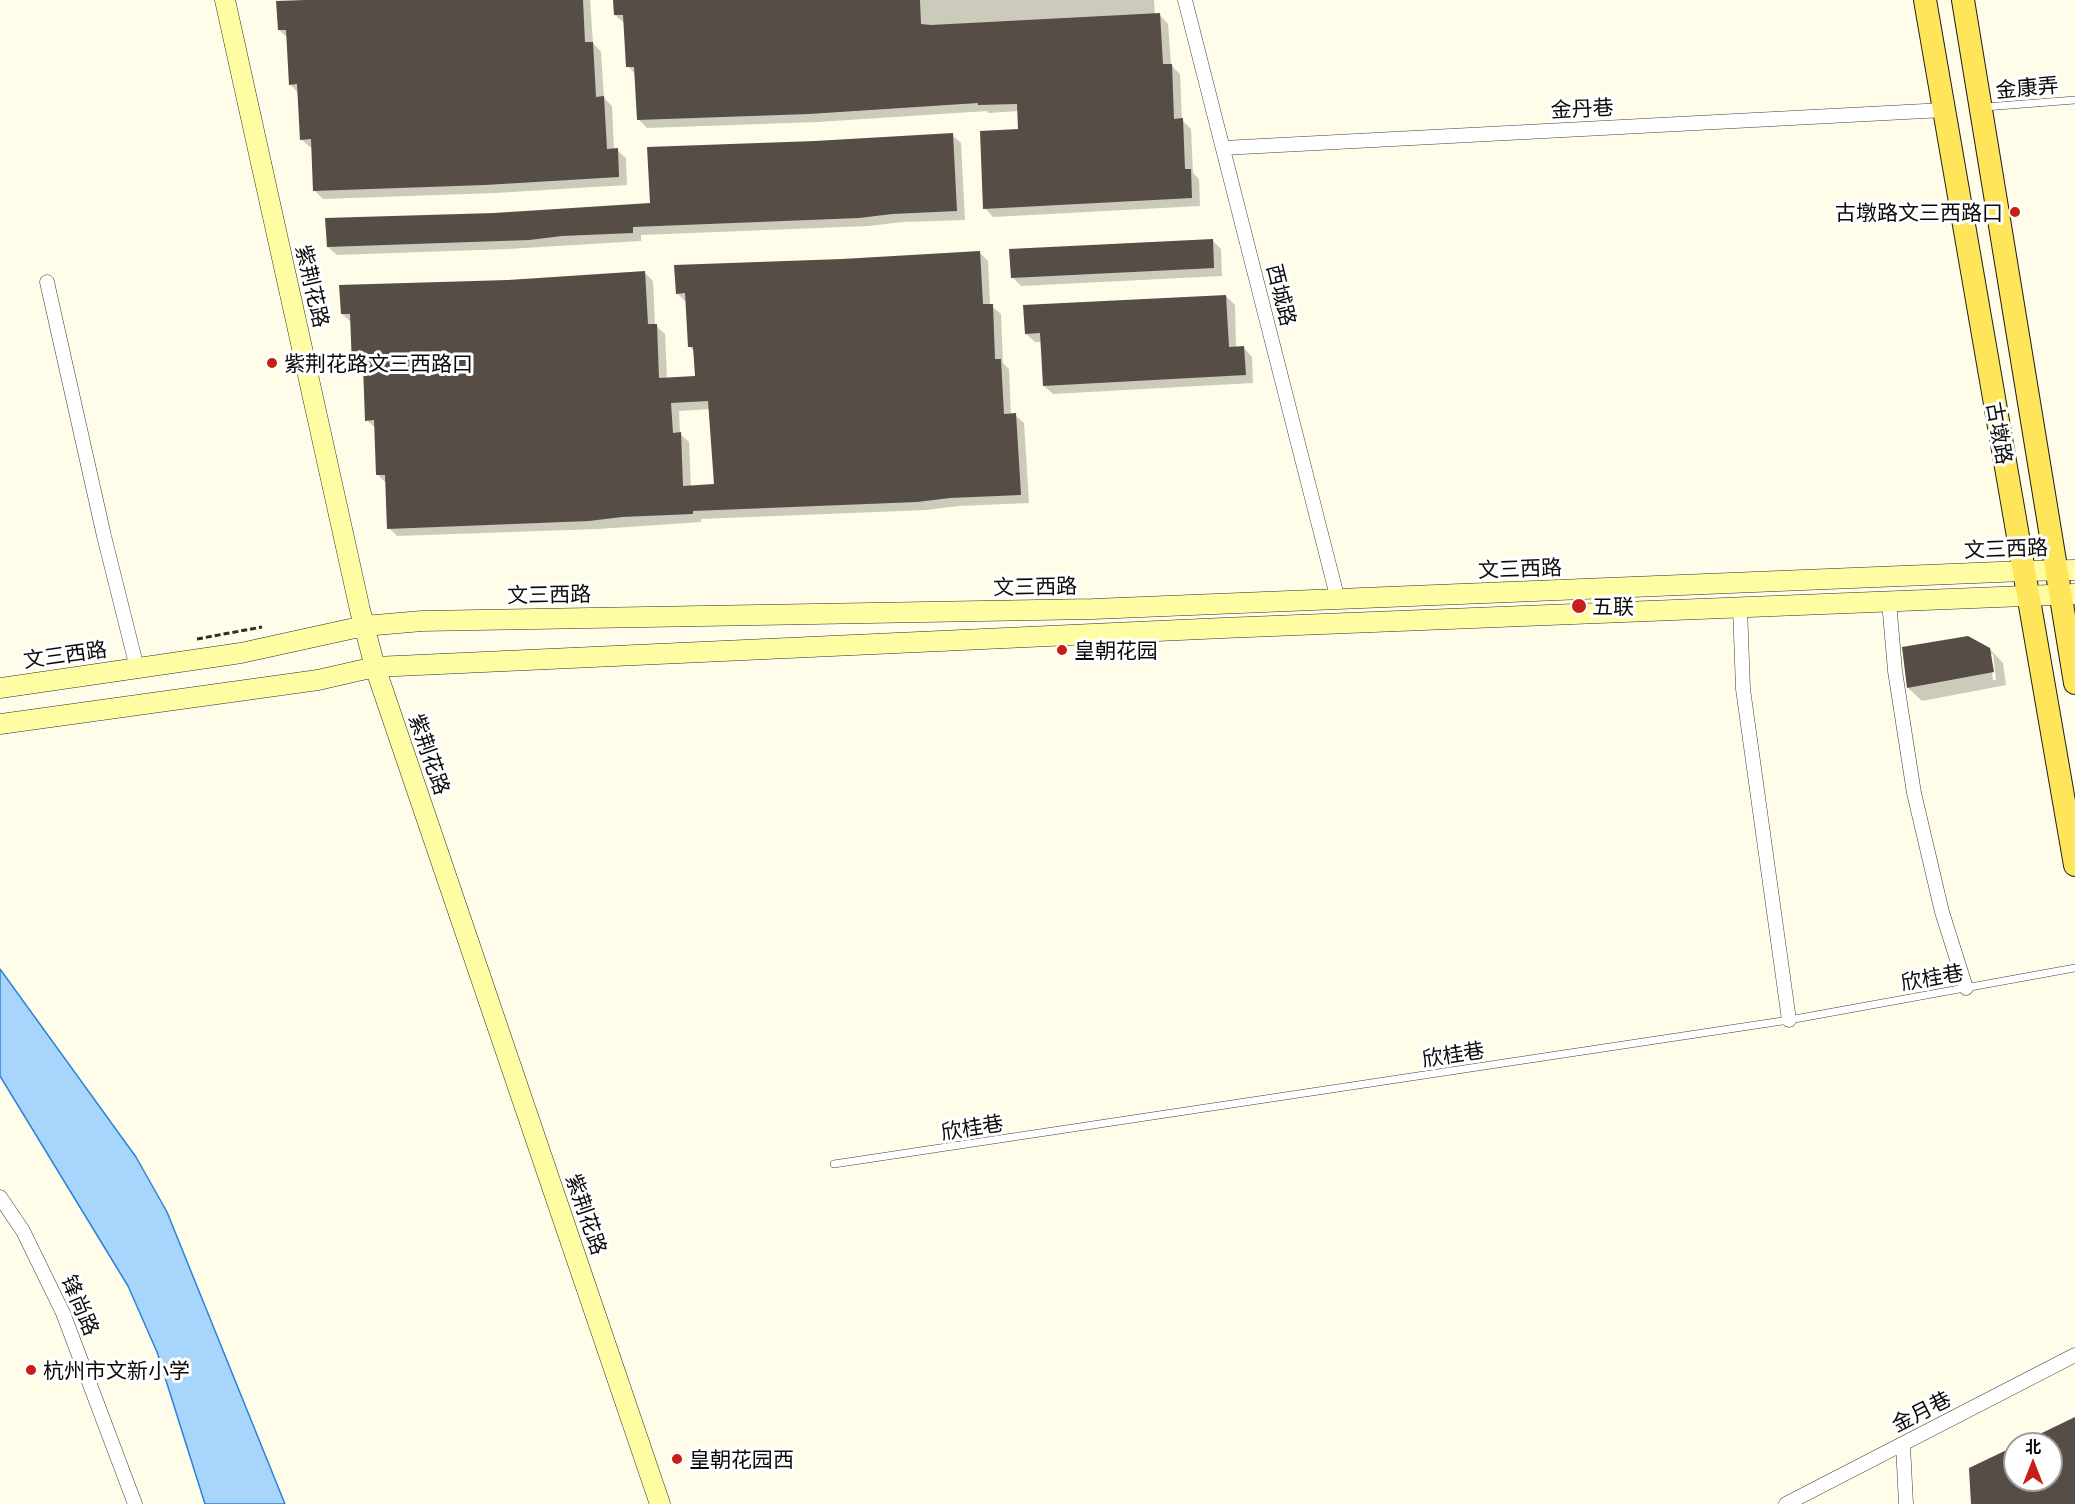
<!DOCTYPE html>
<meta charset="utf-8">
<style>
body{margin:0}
#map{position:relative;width:2075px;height:1504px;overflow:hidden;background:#fffde9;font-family:Georgia,"Noto Sans SC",serif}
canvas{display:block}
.north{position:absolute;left:2003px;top:1432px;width:60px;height:60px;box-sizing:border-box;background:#fff;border:2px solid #9d9d9d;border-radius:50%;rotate:0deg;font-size:16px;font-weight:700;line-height:24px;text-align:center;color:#0b0b0b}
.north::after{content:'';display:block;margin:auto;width:21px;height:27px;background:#c71e17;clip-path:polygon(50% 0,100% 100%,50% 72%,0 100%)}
</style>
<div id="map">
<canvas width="2075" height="1504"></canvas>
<div class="north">北</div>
</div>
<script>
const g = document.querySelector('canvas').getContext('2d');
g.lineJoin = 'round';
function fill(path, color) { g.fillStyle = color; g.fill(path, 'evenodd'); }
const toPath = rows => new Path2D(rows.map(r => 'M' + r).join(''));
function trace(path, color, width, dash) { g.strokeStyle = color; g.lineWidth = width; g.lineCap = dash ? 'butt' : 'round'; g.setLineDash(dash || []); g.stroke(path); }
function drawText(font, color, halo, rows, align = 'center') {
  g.font = font + ' Georgia,"Noto Sans SC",serif'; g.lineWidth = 6; g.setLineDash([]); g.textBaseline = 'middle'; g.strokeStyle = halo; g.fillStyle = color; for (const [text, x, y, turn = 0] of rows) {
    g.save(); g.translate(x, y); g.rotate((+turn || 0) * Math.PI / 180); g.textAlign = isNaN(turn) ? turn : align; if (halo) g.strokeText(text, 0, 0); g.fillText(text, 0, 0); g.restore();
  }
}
const water = toPath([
 [0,969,136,1157,167,1212,285,1504,205,1504,157,1352,128,1286,0,1076,0,969]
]);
const shadow = toPath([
 [361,0,590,0,593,43,601,52,604,98,612,106,614,150,617,150,626,158,627,185,495,193,323,199,315,191,313,147,310,147,301,139,298,93,290,84,288,38,279,30],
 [614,0,1154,0,1155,15,1160,15,1168,24,1171,65,1180,74,1182,120,1191,129,1193,173,1199,179,1200,206,993,217,985,208,1020,131,1019,111,988,113,987,111,818,122,647,128,639,120,636,75,628,66,624,23,615,15],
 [952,135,961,143,965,220,902,222,869,226,641,235,641,241,508,249,337,255,328,247,494,214,651,205],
 [1212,240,1221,249,1222,276,1021,286,1013,278],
 [979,252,988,261,990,305,1001,314,1003,363,1009,369,1011,415,1015,415,1024,423,1029,503,959,506,926,510,701,519,701,522,598,529,397,536,389,528,387,484,378,475,376,429,367,420,365,375,362,375,354,366,351,322,342,314,508,281,645,273,653,281,655,325,665,334,667,379,696,378,695,352,689,346,686,302,677,293,843,261],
 [710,409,716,486,691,487,689,442,680,434,679,411],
 [1226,296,1235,305,1236,348,1244,348,1252,357,1253,383,1053,394,1044,386,1042,342,1035,342,1026,334],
 [1904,648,1990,649,2003,663,2006,685,1922,701,1908,688],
 [1990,654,1993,654,1996,680,1993,680]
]);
const building = toPath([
 [305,0,583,0,585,42,593,42,596,97,604,96,607,149,618,148,619,177,485,185,313,191,311,139,300,140,297,84,289,85,286,30,278,30,276,1],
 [613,0,920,0,921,24,931,25,1160,13,1163,64,1172,64,1174,119,1183,118,1185,169,1191,169,1192,198,983,209,980,131,1018,129,1017,104,978,105,978,103,809,114,637,120,634,67,626,67,623,15,614,15],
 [953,133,957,211,892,214,859,218,633,227,633,233,562,236,529,240,327,247,325,218,494,213,650,203,647,147,815,141],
 [1213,239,1214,268,1011,278,1009,249],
 [980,251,983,304,993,304,995,359,1001,359,1004,414,1016,413,1021,495,950,498,917,502,693,511,693,514,622,517,589,521,387,529,385,475,376,475,374,420,365,421,363,366,352,367,350,314,341,314,339,285,508,280,645,271,648,324,657,324,659,378,695,376,693,347,688,347,685,293,676,294,674,265,842,259],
 [708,401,714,484,683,486,681,432,673,433,671,403],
 [1226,295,1229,347,1244,346,1246,375,1043,386,1040,333,1025,334,1023,305],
 [1968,636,1990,648,1994,672,1907,688,1902,647],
 [2075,1417,2075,1504,1971,1504,1969,1468,2015,1446,2015,1480,2051,1480,2051,1444,2019,1444]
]);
const path = toPath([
 [197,639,262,627]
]);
const lane = toPath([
 [1985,107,2075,100],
 [834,1164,1789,1020,2075,968]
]);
const street = toPath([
 [1185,0,1338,600],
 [1223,148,1944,110],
 [47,282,104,536,137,668],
 [1889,601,1895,671,1914,793,1942,912,1966,988],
 [1740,607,1743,689,1789,1020],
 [0,1197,23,1231,63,1313,135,1504],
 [1903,1445,1906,1504],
 [1786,1504,2075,1355]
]);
const secondary = toPath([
 [225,0,360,610,375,667,660,1504],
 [0,688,241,653,364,626,422,621,1093,609,2024,571,2075,570],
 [0,724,318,680,375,667,1223,628,2075,594]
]);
const primary = toPath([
 [1925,0,2075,865],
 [1963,0,2075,683]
]);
const markers = [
 [2015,212,6,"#c71e17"],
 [272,363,6,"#c71e17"],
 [1579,606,8,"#c71e17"],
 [1062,650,6,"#c71e17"],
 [31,1370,6,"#c71e17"],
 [677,1459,6,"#c71e17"]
];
const streetNames = [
 ["金康弄",2027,87,-5],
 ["金丹巷",1582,108,-3],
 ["紫荆花路",313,286,77],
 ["西城路",1282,295,76],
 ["古墩路",2000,433,80],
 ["文三西路",2006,548,-2],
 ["文三西路",1520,568,-2],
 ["文三西路",1035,586,-1],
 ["文三西路",549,594,-1],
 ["文三西路",65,654,-8],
 ["紫荆花路",430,754,71],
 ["欣桂巷",1932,977,-10],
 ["欣桂巷",1453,1054,-9],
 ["欣桂巷",972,1127,-9],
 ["紫荆花路",587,1214,71],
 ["锋尚路",81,1305,67],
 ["金月巷",1921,1411,-27]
];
const poiNames = [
 ["古墩路文三西路口",2003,212,"right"],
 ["紫荆花路文三西路口",284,363],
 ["五联",1592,606],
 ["皇朝花园",1074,650],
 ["杭州市文新小学",43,1370],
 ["皇朝花园西",689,1459]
];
fill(water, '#a8d5fc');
trace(water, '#2984d9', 1.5);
fill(shadow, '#0003');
fill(building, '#554d46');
trace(lane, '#3e3e3e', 8);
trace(street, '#3e3e3e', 15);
trace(secondary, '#2d2d2d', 21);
trace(primary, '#1c1c1c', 24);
trace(path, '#2d2d2d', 3, [6, 3]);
trace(lane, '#fff', 7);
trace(street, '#fff', 14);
trace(secondary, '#fffda4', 20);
trace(primary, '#ffe559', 22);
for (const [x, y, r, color] of markers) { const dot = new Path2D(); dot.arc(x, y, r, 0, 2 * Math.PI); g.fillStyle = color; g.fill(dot); trace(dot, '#fff', 2); }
drawText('21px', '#0b0b0b', '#fff', streetNames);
drawText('21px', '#0b0b0b', '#fff', poiNames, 'left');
</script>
